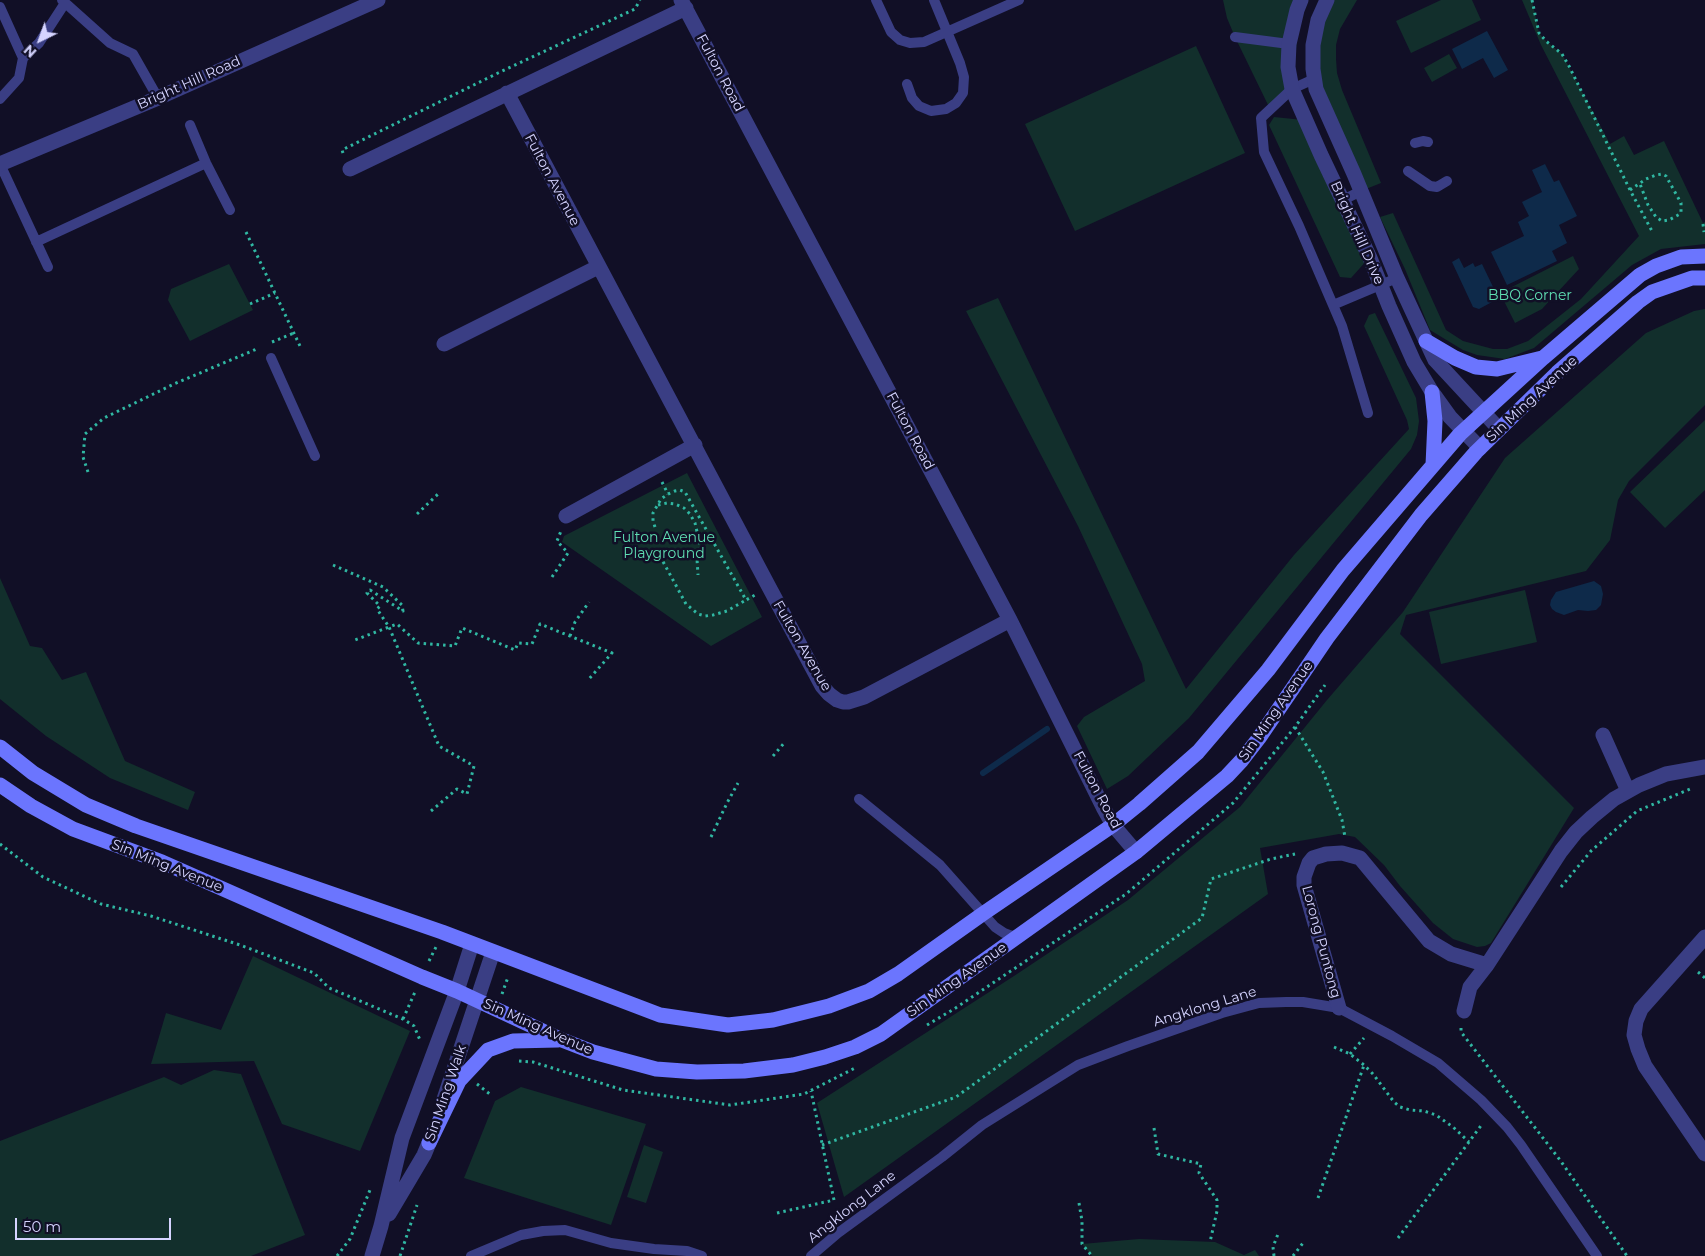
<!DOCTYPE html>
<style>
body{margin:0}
#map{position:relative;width:1705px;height:1256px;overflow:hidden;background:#110f26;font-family:Montserrat,sans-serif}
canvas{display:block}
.north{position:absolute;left:15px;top:15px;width:50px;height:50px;-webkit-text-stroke:4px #110f26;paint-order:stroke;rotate:222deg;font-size:14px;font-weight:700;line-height:20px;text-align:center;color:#d5d4ff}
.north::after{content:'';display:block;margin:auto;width:18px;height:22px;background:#d5d4ff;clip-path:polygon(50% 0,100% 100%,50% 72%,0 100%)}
.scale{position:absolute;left:15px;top:1218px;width:156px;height:22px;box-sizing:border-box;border:2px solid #d5d4ff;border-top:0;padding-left:6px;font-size:15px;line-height:18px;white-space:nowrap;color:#d5d4ff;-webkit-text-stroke:4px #110f26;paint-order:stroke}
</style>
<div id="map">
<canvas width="1705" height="1256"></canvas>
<div class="north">N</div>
<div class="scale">50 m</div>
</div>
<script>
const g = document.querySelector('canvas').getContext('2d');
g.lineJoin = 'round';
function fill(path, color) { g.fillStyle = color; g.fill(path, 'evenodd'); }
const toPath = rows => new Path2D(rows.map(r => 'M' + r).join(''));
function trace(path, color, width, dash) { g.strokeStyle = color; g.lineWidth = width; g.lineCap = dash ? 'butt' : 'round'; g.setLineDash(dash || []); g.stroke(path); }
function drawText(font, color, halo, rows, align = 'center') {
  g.font = font + ' Montserrat,sans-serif'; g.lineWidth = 5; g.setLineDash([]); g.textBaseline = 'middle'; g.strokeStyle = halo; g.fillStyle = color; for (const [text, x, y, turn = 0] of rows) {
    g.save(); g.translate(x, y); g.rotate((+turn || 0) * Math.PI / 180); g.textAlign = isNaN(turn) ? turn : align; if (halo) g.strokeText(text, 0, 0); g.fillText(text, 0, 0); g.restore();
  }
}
const green = toPath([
 [1223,0,1301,0,1292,89,1270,109,1235,37,1227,18],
 [1327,0,1357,0,1340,29,1336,45,1336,59,1337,73,1342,90,1381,183,1361,191,1313,69],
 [1441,0,1472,0,1481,20,1411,53,1396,21],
 [1522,0,1532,0,1539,33,1546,41,1562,54,1610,144,1624,136,1634,155,1664,141,1703,223,1705,222,1705,244,1661,249,1632,265,1534,348,1505,359,1477,355,1463,350,1430,330,1405,269,1380,217,1393,213,1446,330,1463,341,1493,349,1507,349,1528,341,1581,299,1639,236,1541,45],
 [1196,46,1245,153,1075,231,1025,124],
 [1449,54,1457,68,1432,82,1424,68],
 [1274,117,1303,120,1368,259,1351,278,1340,277,1269,125],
 [1573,256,1579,269,1542,309,1515,323,1500,293],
 [229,264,253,310,190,341,168,300,171,289],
 [998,298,1186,689,1294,555,1409,429,1407,420,1364,326,1369,315,1375,313,1416,398,1419,421,1417,435,1411,449,1189,718,1128,776,1107,789,1077,726,1084,717,1145,681,1142,664,1078,526,966,311],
 [1705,309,1705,405,1629,481,1618,500,1610,540,1586,571,1406,615,1400,634,1574,808,1491,943,1485,946,1477,947,1453,939,1433,923,1400,886,1384,865,1355,837,1339,834,1260,848,1268,894,844,1197,817,1103,1014,976,1128,900,1240,807,1327,700,1403,612,1505,458,1646,333,1694,311],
 [1705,420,1705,490,1665,528,1630,492],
 [687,473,762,617,711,646,562,542,564,536],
 [0,578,30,646,42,648,62,680,86,672,125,761,195,792,188,810,110,778,46,736,0,699],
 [1525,590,1537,642,1441,664,1429,612],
 [253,956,410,1031,360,1151,282,1124,254,1061,151,1064,166,1013,221,1030],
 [214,1070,241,1074,305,1235,251,1256,0,1256,0,1141,164,1077,181,1085],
 [521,1087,646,1124,611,1225,464,1178,495,1101],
 [644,1145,663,1152,646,1203,627,1197],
 [1139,1239,1215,1242,1244,1255,1255,1250,1259,1256,1092,1256,1082,1244]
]);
const water = toPath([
 [1487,31,1508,70,1494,78,1483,58,1462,69,1452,49],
 [1545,164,1554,182,1559,180,1577,216,1559,225,1567,243,1552,251,1557,261,1507,285,1491,252,1524,236,1518,222,1529,216,1522,202,1542,192,1532,170],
 [1459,258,1464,268,1473,263,1475,267,1482,264,1495,291,1489,295,1492,302,1479,309,1473,307,1452,262],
 [1594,581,1601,586,1603,594,1601,605,1596,610,1588,611,1578,610,1564,615,1556,612,1552,609,1550,605,1551,600,1556,592]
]);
const stream = toPath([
 [983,773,1047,729]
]);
const path = toPath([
 [1532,0,1539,33,1546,41,1562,54,1569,66,1630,190,1653,233],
 [343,153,342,150,498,73,635,9,640,0],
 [1630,190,1646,179,1656,175,1662,174,1666,176,1681,203,1681,212,1680,214,1669,220,1662,221,1656,217,1648,205,1640,184],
 [1703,224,1704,232],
 [246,232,300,346],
 [250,304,275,293],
 [272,342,294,333],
 [88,472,83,457,85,434,104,418,174,384,259,348],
 [662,482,668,494],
 [658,505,667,503,675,504,684,508,690,514,695,523,700,545,697,559,698,575],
 [417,514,438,494],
 [655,527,653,521,653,513,661,499,668,494,675,491,680,490,685,492,746,600,755,595],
 [660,556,686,604,698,614,705,616,713,615,727,611,746,600],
 [333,565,383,587,402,605,403,611,370,590,367,593,380,606,377,609,389,627,355,640],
 [552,577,568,553,557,541,561,531],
 [570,636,575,622,589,602],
 [1295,727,1323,772,1342,820,1345,837],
 [773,756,785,742],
 [431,811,457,789,467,794,474,766,439,746,389,627,397,624,418,643,455,646,462,628,515,650,518,643,532,644,540,624,612,653,589,679],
 [711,837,727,803,738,783],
 [0,844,43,877,101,904,151,916,240,945,314,973,329,988,403,1019,414,1026,420,1040],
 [1561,887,1591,851,1637,811,1690,789],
 [429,961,436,947],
 [1698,972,1705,978],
 [502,994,508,977],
 [403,1019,415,992],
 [927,1025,954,1009,1126,894,1233,803,1295,727,1325,685],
 [1461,1028,1461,1032,1560,1160,1627,1256],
 [1334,1047,1350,1054,1364,1065,1373,1074,1394,1102,1400,1107,1410,1110,1424,1111,1436,1115,1453,1127,1469,1142],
 [1350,1054,1364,1038],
 [519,1061,533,1062,623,1090,730,1105,804,1094,857,1067],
 [477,1084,491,1095],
 [1154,1128,1158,1154,1201,1164,1199,1173,1217,1200,1217,1211,1210,1242],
 [822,1145,956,1097,1202,918,1211,879,1271,859,1295,854],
 [1318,1198,1364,1065],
 [1079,1203,1082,1221,1082,1244,1092,1256],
 [777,1213,834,1200,811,1091],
 [1398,1238,1483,1123],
 [337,1256,350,1239,370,1190],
 [400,1256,417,1205],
 [1274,1256,1273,1247,1278,1234],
 [1293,1256,1303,1243]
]);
const lane = toPath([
 [62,0,110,43,133,54,158,98],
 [876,0,891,32,900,40,910,43,924,42,1019,0],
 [0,7,23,58,19,78,0,99],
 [1235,37,1289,44],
 [23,58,39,43,65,3],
 [1314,79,1292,89,1261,118,1264,152,1299,226,1342,326,1368,413],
 [907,84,912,98,919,106,931,111,946,109,956,103,963,93,964,77,960,63,934,0],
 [190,125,206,163,230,210],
 [1415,143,1423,141,1428,142],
 [0,164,48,267],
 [1408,171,1430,186,1437,187,1447,181],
 [1343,200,1361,191],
 [36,242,206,163],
 [1333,305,1397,278],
 [271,358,315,456],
 [859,799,940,865,995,927,1004,933,1012,936,1019,935],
 [471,1256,521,1235,543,1231,565,1230,611,1243,654,1249,687,1251,702,1256],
 [811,1256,838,1233,942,1157,982,1125,1078,1065,1128,1046,1222,1013,1259,1003,1286,1002,1303,1002,1339,1008,1392,1036,1438,1063,1481,1100,1507,1127,1521,1145,1597,1256]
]);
const street = toPath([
 [681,0,1010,620,1103,807,1113,825,1136,852],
 [1301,0,1297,10,1289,44,1288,67,1292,89,1321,155,1370,258,1389,306,1414,362,1432,392,1450,417,1480,448],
 [1327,0,1318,20,1313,45,1313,69,1316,89,1354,174,1397,278,1435,360,1499,429],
 [507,93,769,587,822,686,829,694,837,700,843,702,848,702,864,697,1010,620],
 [0,164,158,98,378,0],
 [350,169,686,8],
 [444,344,598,267],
 [566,516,695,445],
 [1603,735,1628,791],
 [1705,937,1641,1009,1636,1021,1634,1035,1638,1049,1645,1066,1705,1154],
 [1339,1008,1304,885,1304,877,1309,863,1313,858,1326,854,1342,853,1360,858,1429,941,1451,954,1487,965],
 [1464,1011,1470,987,1487,965,1561,851,1576,832,1592,817,1614,799,1639,785,1666,774,1705,767],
 [443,1102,493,952],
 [389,1214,424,1155,434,1131],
 [372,1256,381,1226,402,1138,457,991,472,944]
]);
const secondary = toPath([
 [1426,341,1455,358,1476,367,1497,369,1542,358],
 [1432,392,1435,421,1433,465],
 [0,747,33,773,86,805,136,826,442,932,660,1015,728,1025,773,1020,829,1006,869,991,898,974,984,913,1113,825,1139,804,1198,752,1268,670,1343,570,1460,434,1543,358,1640,275,1656,266,1681,257,1705,256],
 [0,785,31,806,73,829,162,862,422,977,457,991,562,1040,593,1052,656,1069,697,1072,744,1071,793,1065,825,1057,855,1047,881,1034,1136,852,1227,776,1242,760,1259,738,1327,638,1421,515,1476,452,1557,373,1638,302,1652,292,1692,278,1705,278],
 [429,1143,459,1081,488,1050,513,1041,558,1040]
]);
const streetNames = [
 ["Fulton Road",720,73,62],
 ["Bright Hill Road",189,83,-24],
 ["Fulton Avenue",552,180,62],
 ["Bright Hill Drive",1357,233,66],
 ["Sin Ming Avenue",1532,399,-43],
 ["Fulton Road",910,431,62],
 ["Fulton Avenue",802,646,60],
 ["Sin Ming Avenue",1276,711,-55],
 ["Fulton Road",1097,790,62],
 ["Sin Ming Avenue",167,866,22],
 ["Lorong Puntong",1321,942,75],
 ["Sin Ming Avenue",957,980,-35],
 ["Angklong Lane",1205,1007,-17],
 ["Sin Ming Avenue",538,1027,24],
 ["Sin Ming Walk",446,1093,-71],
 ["Angklong Lane",852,1207,-38]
];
const parkNames = [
 ["BBQ Corner",1530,296],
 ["Fulton Avenue",664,538],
 ["Playground",664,554]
];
fill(green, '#122f2c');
fill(water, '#0e2a4a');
trace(stream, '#0e2a4a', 6);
trace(path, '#30b7a2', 3, [2.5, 4]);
trace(lane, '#3a3e84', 10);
trace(street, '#3a3e84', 15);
trace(secondary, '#6b75fe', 15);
drawText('14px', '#d5d4ff', '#110f26', streetNames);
drawText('14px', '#5fdfb3', '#110f26', parkNames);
</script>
